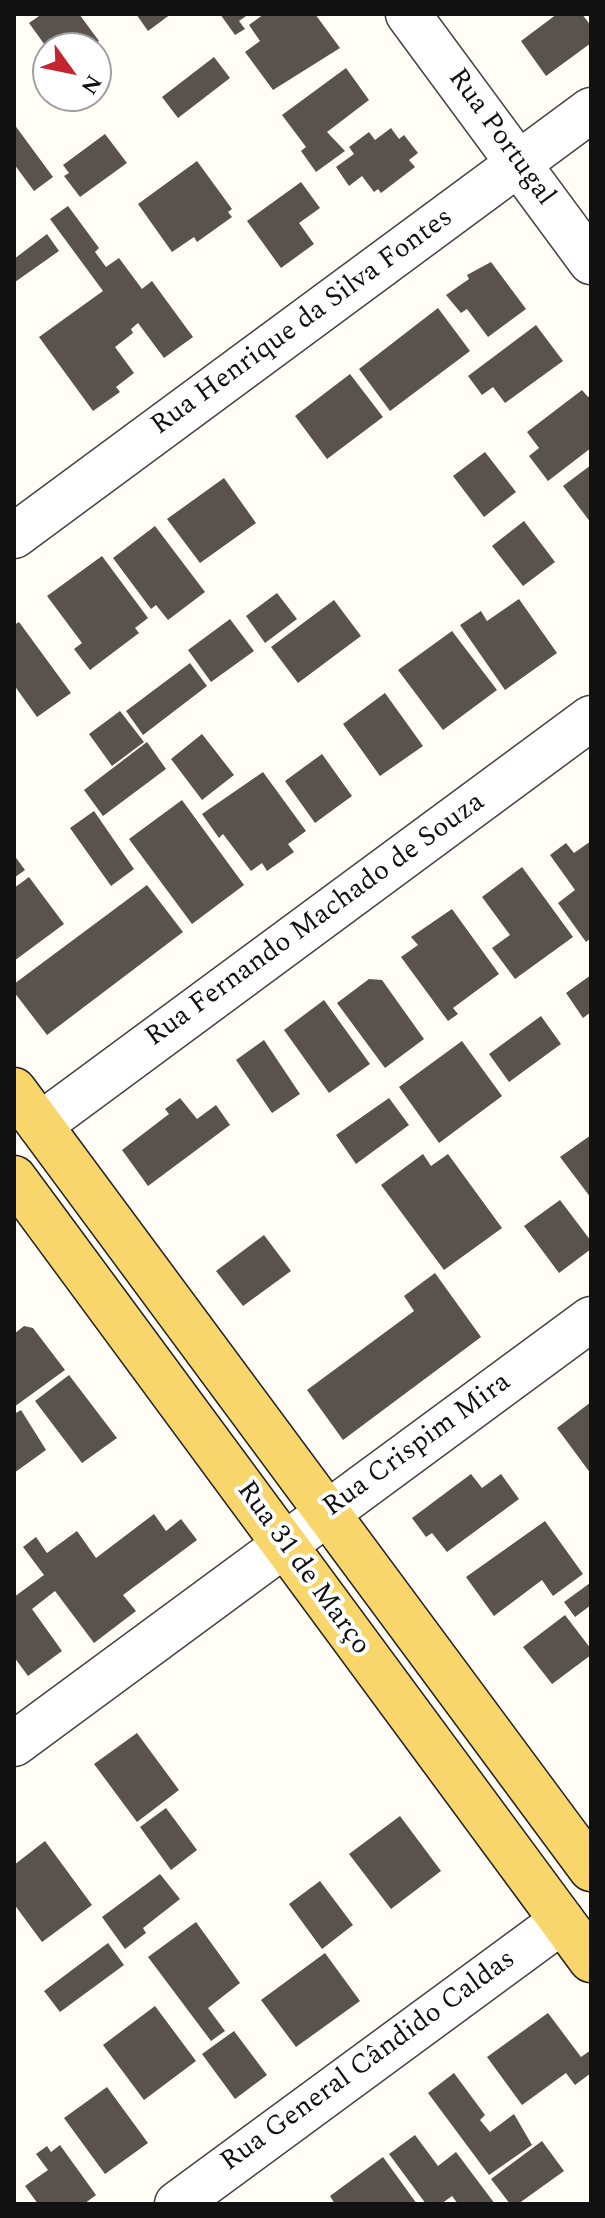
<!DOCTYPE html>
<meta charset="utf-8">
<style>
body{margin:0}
#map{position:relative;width:605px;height:2218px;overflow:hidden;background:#fffdf5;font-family:Spectral,serif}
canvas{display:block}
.frame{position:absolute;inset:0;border:16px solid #111;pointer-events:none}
.north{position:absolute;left:32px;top:32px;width:80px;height:80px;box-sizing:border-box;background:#fff;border:2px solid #a0a0a0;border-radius:50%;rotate:123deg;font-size:22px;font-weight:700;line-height:32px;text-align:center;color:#111}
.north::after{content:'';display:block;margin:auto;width:28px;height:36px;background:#c4262e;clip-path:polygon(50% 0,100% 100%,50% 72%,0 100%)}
</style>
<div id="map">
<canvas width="605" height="2218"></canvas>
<div class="frame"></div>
<div class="north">N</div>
</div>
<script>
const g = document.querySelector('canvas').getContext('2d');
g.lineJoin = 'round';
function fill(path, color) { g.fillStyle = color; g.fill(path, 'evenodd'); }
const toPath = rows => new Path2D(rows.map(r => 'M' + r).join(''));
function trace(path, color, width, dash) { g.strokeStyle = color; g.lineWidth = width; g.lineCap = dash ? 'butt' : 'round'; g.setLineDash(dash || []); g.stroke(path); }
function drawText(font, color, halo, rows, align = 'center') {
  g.font = font + ' Spectral,serif'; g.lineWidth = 8; g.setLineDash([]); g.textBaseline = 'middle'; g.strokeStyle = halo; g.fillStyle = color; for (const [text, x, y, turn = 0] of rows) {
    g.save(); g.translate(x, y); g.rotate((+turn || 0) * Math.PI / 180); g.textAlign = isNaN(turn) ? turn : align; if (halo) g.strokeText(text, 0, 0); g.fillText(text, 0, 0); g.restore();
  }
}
const building = toPath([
 [42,14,79,14,99,41,89,48,47,48,29,23],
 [136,14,171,14,148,31],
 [220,14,249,14,239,21,245,29,235,35],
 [264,14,315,14,340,48,273,90,245,52,260,41,249,25],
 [557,14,582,14,591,26,591,43,546,76,521,41],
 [214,57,230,78,178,118,162,97],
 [346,68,369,100,327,132,345,151,316,172,301,151,306,147,282,115],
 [14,124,53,177,34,191,14,164],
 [391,128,399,139,404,135,418,153,409,160,415,167,381,193,378,189,374,192,362,176,349,186,336,167,354,154,349,147,369,132,375,140],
 [105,134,127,163,80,197,64,176,69,173,63,165],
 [197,161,232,209,228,212,232,217,197,242,194,237,172,252,138,204],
 [301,182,320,208,299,223,314,244,281,268,247,221],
 [68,206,99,248,95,252,106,267,119,258,142,289,152,281,193,337,164,358,138,323,131,329,133,333,115,347,134,373,116,387,120,392,93,411,39,337,103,291,50,219],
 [47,234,59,251,15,282,14,259],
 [491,262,526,309,488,337,467,309,461,313,446,295,469,279,467,275],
 [438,308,470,351,390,411,359,369],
 [536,325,563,361,505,403,493,387,482,395,468,376],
 [350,374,383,417,327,459,295,416],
 [582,390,588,397,591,395,591,448,548,481,529,456,539,448,527,432],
 [485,452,516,492,484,517,453,476],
 [591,465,591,523,563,486],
 [224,478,256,523,200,563,167,519],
 [524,521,555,562,523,586,492,546],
 [155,526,205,592,168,620,156,605,151,609,113,558],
 [102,556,148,618,135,628,139,633,90,670,74,649,82,643,47,596],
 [277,593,297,619,265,643,246,616],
 [519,599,557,653,505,690,460,625,481,611,487,621],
 [334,600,361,636,298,683,271,647],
 [230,619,254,651,211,682,188,650],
 [19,622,71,693,37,717,14,685,14,625],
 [452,631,497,690,443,730,398,670],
 [190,663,207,686,143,735,126,711],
 [385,693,423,746,380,776,343,724],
 [120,711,144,742,112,766,89,734],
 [202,734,234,775,202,800,171,759],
 [147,742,166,769,103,816,84,790],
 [322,754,352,796,315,823,285,781],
 [263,772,306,831,288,844,294,852,267,871,262,863,251,871,223,834,219,838,202,814],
 [182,800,244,885,192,924,129,839],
 [94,811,134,869,111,886,70,828],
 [591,841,591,938,586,942,558,903,575,890,550,855,566,843,574,853],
 [14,855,25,870,14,878],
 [522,867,573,937,515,979,492,948,510,935,482,897],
 [29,877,64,924,14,961,14,888],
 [147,885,183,932,47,1035,14,992,14,984],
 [452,909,499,974,453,1008,458,1014,448,1021,401,957,418,945,411,937],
 [591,975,591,1012,583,1018,566,993],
 [369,979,382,980,424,1039,385,1068,337,1003],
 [324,1000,370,1064,329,1093,284,1030],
 [541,1016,561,1044,509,1082,489,1054],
 [264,1040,300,1094,272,1113,236,1060],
 [462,1041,502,1096,439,1143,399,1087],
 [180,1098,197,1119,216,1105,230,1125,148,1186,122,1150,169,1114,165,1109],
 [389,1098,409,1125,356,1164,336,1135],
 [591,1135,591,1198,560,1157],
 [423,1154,431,1166,448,1154,502,1228,444,1270,381,1185],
 [560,1200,591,1241,591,1249,559,1273,524,1226],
 [264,1235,291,1271,243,1306,216,1271],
 [435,1273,481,1337,343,1440,307,1390,414,1311,404,1296],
 [24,1326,33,1328,65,1370,14,1407,14,1334],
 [69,1375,117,1438,82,1463,35,1401],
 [591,1402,591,1474,557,1428],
 [21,1410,46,1450,14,1473,14,1414],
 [471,1474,482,1488,501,1474,519,1499,447,1552,432,1533,426,1537,412,1518],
 [154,1514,166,1531,181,1519,197,1540,123,1595,136,1611,94,1643,55,1591,32,1609,62,1651,28,1676,14,1657,14,1597,44,1575,23,1547,36,1537,47,1553,77,1531,96,1558],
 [545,1521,583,1574,553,1596,542,1580,494,1616,466,1577],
 [590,1583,591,1605,575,1617,564,1602],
 [565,1615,591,1649,591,1655,552,1684,523,1647],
 [137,1733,179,1790,137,1822,94,1764],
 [166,1808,197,1850,171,1870,140,1827],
 [400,1816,441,1871,391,1909,349,1854],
 [45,1841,92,1905,42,1942,14,1904,14,1865],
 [160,1874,180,1899,143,1928,146,1933,125,1949,102,1917],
 [320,1881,353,1925,322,1949,289,1904],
 [196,1922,240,1983,208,2008,225,2031,211,2041,148,1957],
 [108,1943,124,1965,60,2012,44,1991],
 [325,1953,360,2001,296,2047,261,2000],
 [155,2006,196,2061,144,2100,103,2045],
 [548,2013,581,2057,591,2050,591,2073,575,2085,566,2073,522,2105,487,2057],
 [234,2031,267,2075,235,2099,202,2054],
 [454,2073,485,2115,480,2120,490,2132,514,2114,532,2145,489,2175,428,2093],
 [107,2087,148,2143,105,2174,64,2118],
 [415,2135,438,2166,456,2152,495,2204,458,2204,452,2196,441,2204,426,2204,389,2154],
 [542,2141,564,2171,518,2204,510,2204,491,2179],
 [60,2145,96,2195,84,2204,38,2204,25,2186,48,2170,36,2154,47,2146,51,2152],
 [383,2157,417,2204,335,2204,330,2196]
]);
const minor = toPath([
 [408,14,591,262],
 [14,536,591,110],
 [40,1125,591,718],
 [14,1744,591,1319],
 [177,2204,562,1921]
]);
const major = toPath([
 [14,1090,591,1869],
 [14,1178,591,1960]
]);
const streetNames = [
 ["Rua Portugal",500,138,54],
 ["Rua Henrique da Silva Fontes",303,323,-36],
 ["Rua Fernando Machado de Souza",316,921,-36],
 ["Rua Crispim Mira",418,1446,-36],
 ["Rua 31 de Março",302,1569,54],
 ["Rua General Cândido Caldas",369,2062,-36]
];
fill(building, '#5a524d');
trace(minor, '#444', 47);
trace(major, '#222', 47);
trace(minor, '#fff', 44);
trace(major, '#f9d66b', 44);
drawText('28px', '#111', '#fff', streetNames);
</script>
